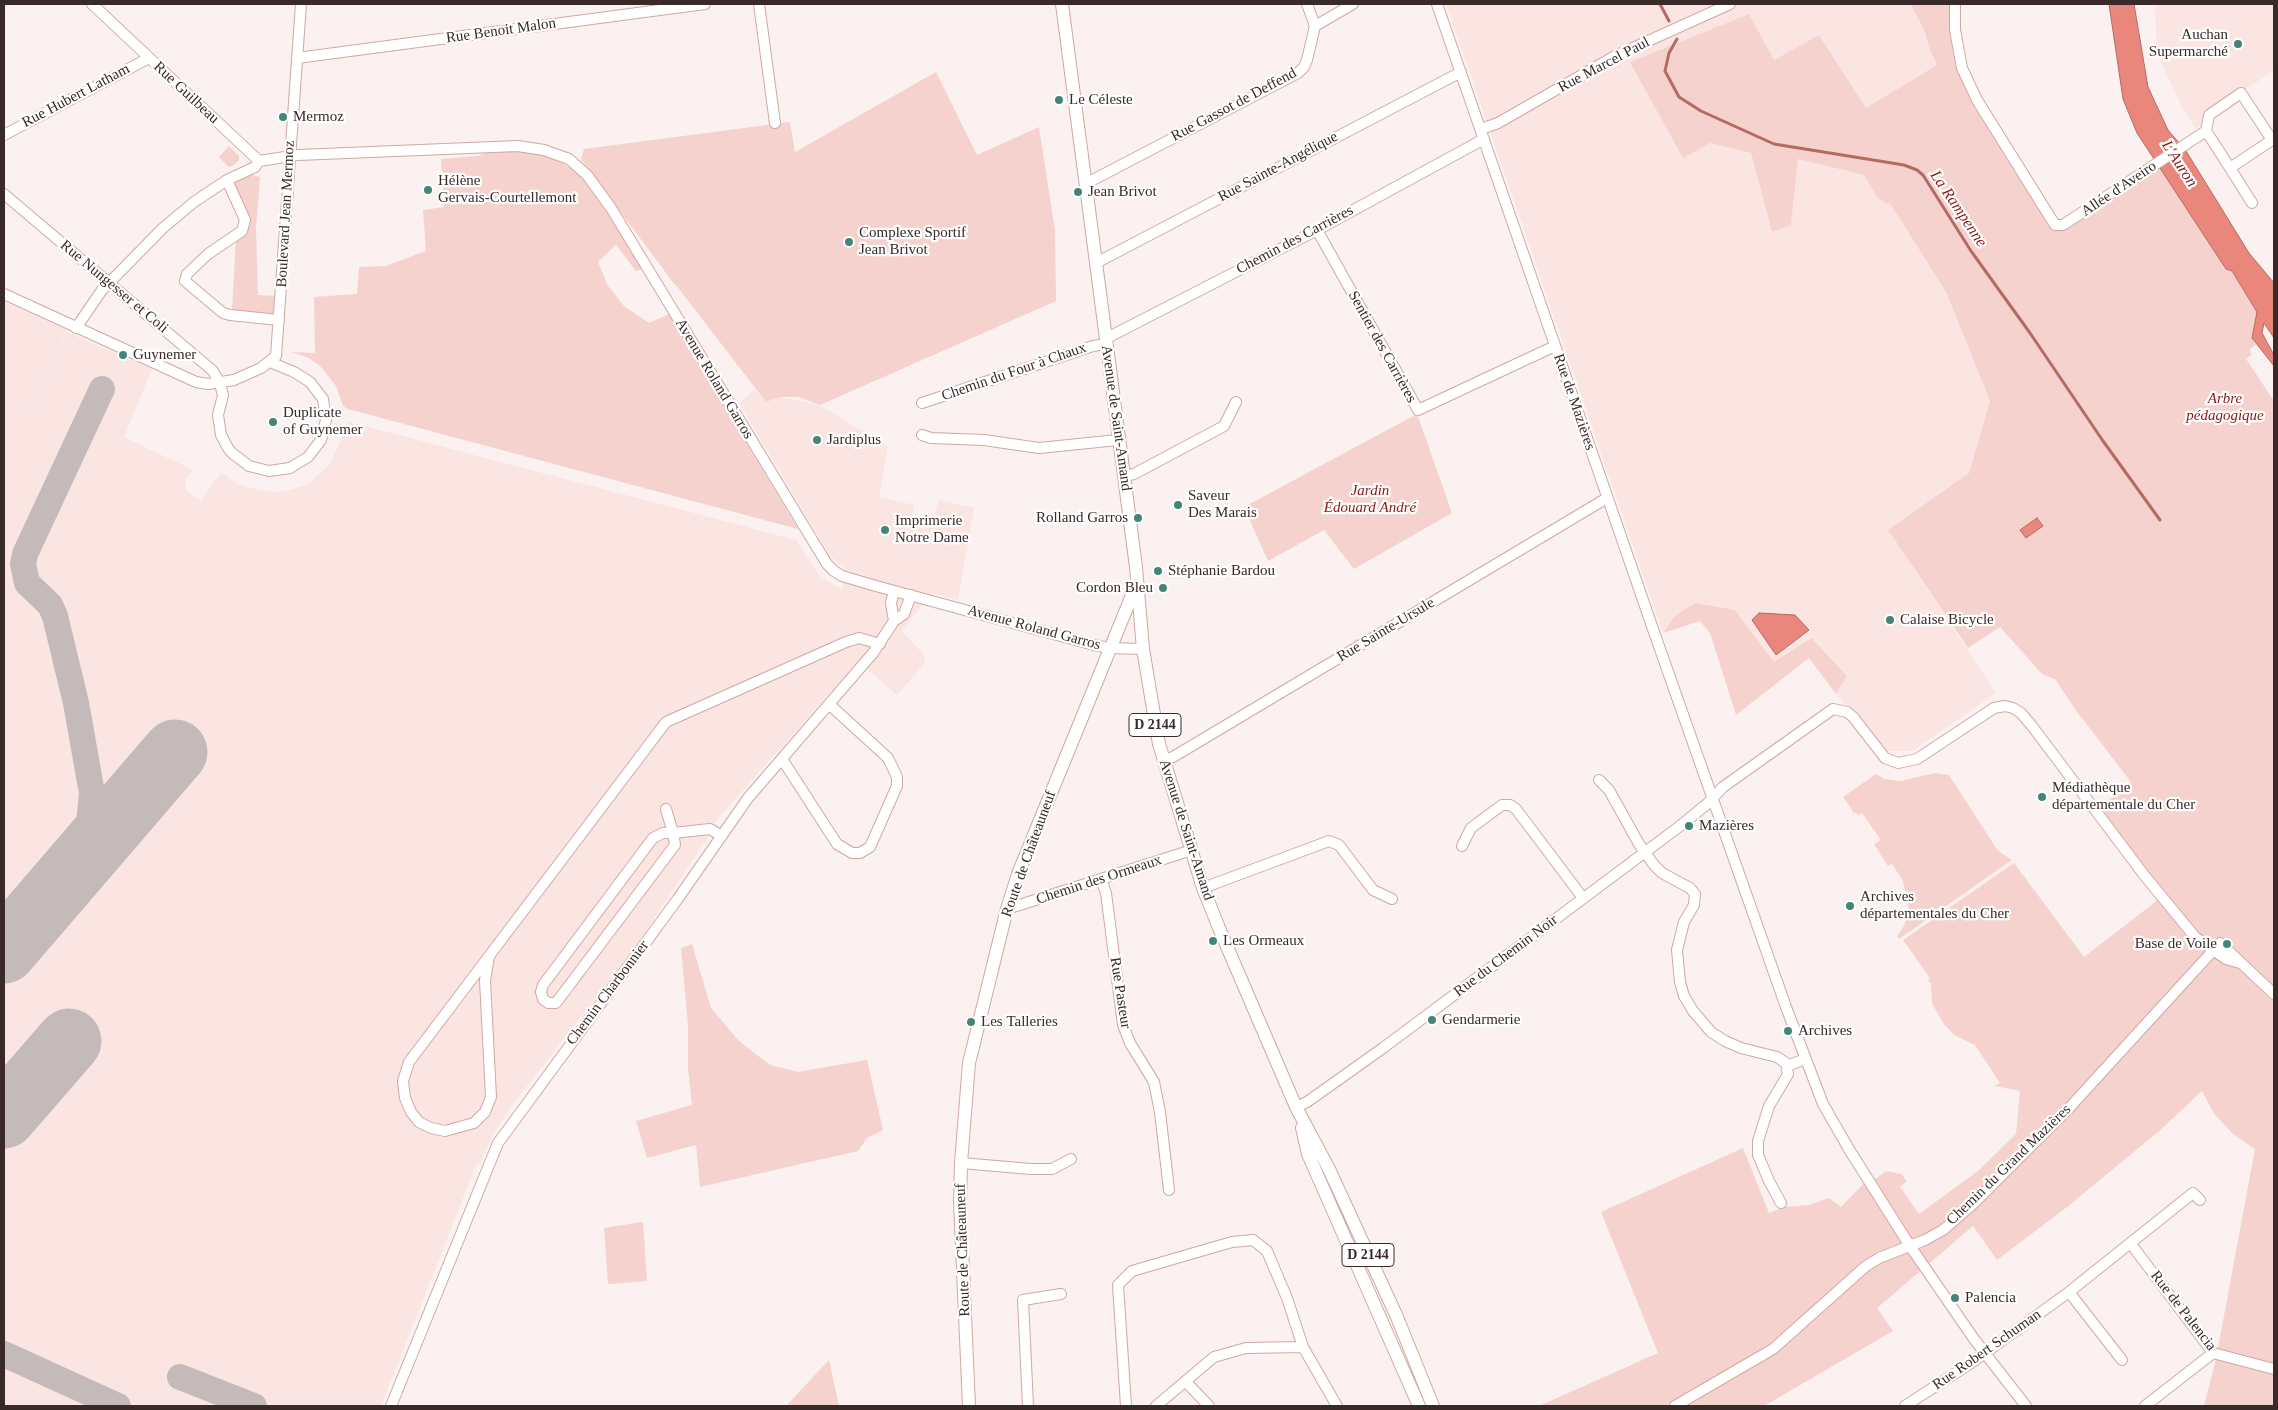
<!DOCTYPE html>
<meta charset="utf-8">
<style>
body{margin:0}
#map{position:relative;width:2278px;height:1410px;overflow:hidden;background:#faf1f0;font-family:Georgia,serif}
canvas{display:block}
.frame{position:absolute;inset:0;border:5px solid #392928;pointer-events:none}
</style>
<div id="map">
<canvas width="2278" height="1410"></canvas>
<div class="frame"></div>
</div>
<script>
const g = document.querySelector('canvas').getContext('2d');
g.lineJoin = 'round';
function fill(path, color) { g.fillStyle = color; g.fill(path, 'evenodd'); }
const toPath = rows => new Path2D(rows.map(r => 'M' + r).join(''));
function trace(path, color, width, dash) { g.strokeStyle = color; g.lineWidth = width; g.lineCap = dash ? 'butt' : 'round'; g.setLineDash(dash || []); g.stroke(path); }
function drawText(font, color, halo, rows, align = 'center') {
  g.font = font + ' Georgia,serif'; g.lineWidth = 4.5; g.setLineDash([]); g.textBaseline = 'middle'; g.strokeStyle = halo; g.fillStyle = color; for (const [text, x, y, turn = 0] of rows) {
    g.save(); g.translate(x, y); g.rotate((+turn || 0) * Math.PI / 180); g.textAlign = isNaN(turn) ? turn : align; if (halo) g.strokeText(text, 0, 0); g.fillText(text, 0, 0); g.restore();
  }
}
const built = toPath([
 [1446,4,1910,4,1924,29,1929,47,1937,65,1866,108,1819,35,1774,60,1749,14,1631,62,1710,143,1751,153,1772,232,1791,225,1798,159,1864,175,1878,199,1891,205,1946,292,1990,401,1969,473,1888,530,1996,693,1913,751,1887,751,1836,694,1847,676,1813,638,1774,662,1735,610,1718,608,1674,617,1663,633],
 [2155,4,2274,4,2274,70,2209,115,2196,129,2183,109,2157,53],
 [4,302,67,330,25,418,67,332,152,369,124,437,193,470,185,480,187,491,201,501,221,472,237,484,258,490,282,492,303,486,312,481,330,464,349,422,796,540,821,578,843,590,844,568,830,556,739,403,755,389,766,402,780,397,820,405,888,447,879,497,914,505,912,516,933,520,939,500,974,508,958,600,931,593,902,631,924,655,925,663,897,695,858,661,712,825,709,836,631,953,510,1108,490,1140,480,1164,477,1163,381,1406,4,1406]
]);
const green = toPath([
 [1910,4,1955,4,1962,68,2055,225,2157,163,2226,269,2232,271,2258,313,2252,338,2256,345,2250,349,2251,355,2246,359,2274,401,2274,1406,2204,1406,2216,1359,2255,1149,2233,1134,2215,1115,2202,1091,2158,1132,2067,1207,1997,1260,1973,1226,1877,1308,1893,1331,1764,1406,1539,1406,1658,1353,1601,1212,1743,1148,1769,1213,1784,1207,1809,1205,1829,1198,1841,1207,1868,1179,1877,1178,1886,1171,1901,1174,1907,1181,1900,1187,1919,1214,1978,1171,2016,1134,2020,1091,1995,1086,2000,1083,1975,1045,1954,1035,1943,1023,1932,1003,1931,984,1928,980,1930,978,1903,940,2014,863,2084,957,2154,903,2160,896,2095,811,2131,782,2075,709,2055,679,2042,674,2000,627,1968,648,1888,530,1969,473,1990,401,1946,292,1891,205,1878,199,1864,175,1798,159,1791,225,1772,232,1751,153,1710,143,1683,158,1630,62,1749,14,1774,60,1819,35,1866,108,1937,65,1929,47,1924,29],
 [936,72,977,155,1039,127,1055,231,1056,301,820,405,799,397,780,397,766,402,676,285,675,285,581,159,584,149,790,122,795,152],
 [229,146,239,156,239,160,234,165,229,167,219,157],
 [489,152,525,152,550,157,574,170,593,189,642,269,636,271,616,245,598,262,608,286,624,306,649,323,669,314,798,529,348,409,343,406,336,386,321,367,309,358,292,352,315,353,314,297,357,294,359,267,386,266,426,251,423,210,444,207,441,159,478,156],
 [251,175,260,177,256,228,258,295,275,296,274,312,270,315,236,313,236,311,232,310,236,239,247,231,250,223,234,186,237,181],
 [1417,414,1452,513,1354,569,1324,530,1268,561,1244,507],
 [1695,603,1735,610,1774,662,1812,638,1847,676,1836,694,1809,658,1736,715,1710,633,1700,621,1663,633,1674,617],
 [1935,773,1949,775,1998,851,2012,860,1899,939,1897,936,1904,926,1909,909,1903,881,1892,864,1888,866,1874,844,1881,840,1862,813,1858,815,1856,812,1854,813,1843,797,1876,774,1884,779,1901,781],
 [692,944,711,1008,739,1041,770,1065,798,1072,867,1060,883,1130,867,1138,858,1151,700,1187,696,1145,647,1158,636,1121,692,1105,688,1068,688,1025,681,948],
 [643,1222,647,1281,608,1284,604,1228],
 [829,1360,839,1406,786,1406]
]);
const water = toPath([
 [2109,4,2134,4,2148,87,2168,130,2186,151,2249,253,2274,283,2274,338,2264,323,2262,333,2274,355,2274,366,2252,338,2257,312,2232,271,2226,269,2137,133,2123,99,2109,4],
 [2037,518,2043,526,2026,538,2020,530,2037,518],
 [1759,613,1795,615,1809,630,1776,655,1752,620,1759,613]
]);
const stream = toPath([
 [1660,4,1669,21],
 [1677,39,1669,53,1665,71,1679,97,1701,111,1774,144,1904,165,1917,170,1923,175,1971,251,2030,333,2103,441,2160,520]
]);
const taxiway = toPath([
 [75,868,88,836,92,793,76,703,55,616,50,605,27,583,23,564,25,554,102,389],
 [4,1354,118,1406],
 [180,1377,254,1406]
]);
const runway = toPath([
 [4,951,175,752],
 [4,1116,69,1041]
]);
const minor = toPath([
 [92,4,259,161,298,155,518,146,544,150,569,159,587,175,611,208,816,546,827,564,834,571,842,576,876,586,1094,645,1109,648,1143,649],
 [759,4,775,123],
 [1307,4,1315,26],
 [1437,4,1654,632,1786,1007,1823,1104,1850,1151,1910,1246,1974,1339,2026,1406],
 [1955,4,1955,30,1962,68,1977,100,2055,225,2063,225,2206,131,2209,115,2241,93,2272,140,2274,140],
 [297,58,705,4],
 [1481,129,1498,123,1615,56,1730,4],
 [2206,131,2230,168,2272,140],
 [4,135,149,58],
 [2230,168,2252,203],
 [227,180,245,220,242,231,208,254,187,274,185,281,223,313,230,315,279,320],
 [1087,183,1298,73,1304,67,1307,60,1315,26,1353,4],
 [4,194,213,371,220,384,223,395,218,415,221,435,228,448,232,453,249,466,269,471,290,468,308,457,321,440,326,420,323,399,310,382,294,372,270,362],
 [1317,230,1418,410,1555,346],
 [1096,263,1461,72],
 [4,294,196,382,208,384,234,380,261,368,276,356,301,4],
 [76,328,102,290,163,228,194,202,227,180,255,167,259,161],
 [1105,339,1317,230,1484,139],
 [922,403,1093,346,1106,344],
 [922,435,931,438,984,440,1039,448,1118,440],
 [1124,476,1134,474,1224,426,1236,402],
 [894,621,891,603,894,591],
 [782,759,837,844,852,853,860,853,870,847,897,786,897,777,888,758,830,705],
 [1164,760,1173,757,1607,498],
 [1599,780,1609,790,1639,844,1654,865,1662,873,1690,888,1695,894,1694,905,1684,922,1677,950,1680,982,1684,996,1693,1011,1711,1032,1725,1041,1741,1048,1777,1057,1786,1063,1788,1074,1769,1106,1758,1141,1758,1155,1769,1181,1781,1203],
 [666,809,673,833,675,845,556,1003,548,1003,543,999,541,992,543,985,653,838,663,833,673,833,710,829,722,836],
 [1462,846,1471,828,1502,805,1510,805,1516,809,1583,898],
 [1101,879,1106,893,1123,1025,1130,1043,1154,1082,1160,1112,1169,1190],
 [1203,888,1329,841,1339,845,1373,890,1392,899],
 [1007,909,1192,850],
 [489,957,485,980,491,1097,485,1112,474,1123,445,1131,431,1128,419,1122,411,1112,405,1098,403,1081,409,1062,666,722,846,642,859,638,880,644],
 [1787,1066,1805,1059],
 [1296,1107,1307,1102,1383,1048,1680,826,1707,804,1723,787,1833,709,1847,712,1853,717,1885,758,1898,763,1917,759,1994,708,2005,706,2013,708,2021,713,2032,726,2144,875,2195,937,2226,959,2240,963],
 [961,1163,1031,1169,1052,1169,1071,1159],
 [2131,1244,2213,1353,2274,1369],
 [2069,1292,2122,1360],
 [1186,1382,1209,1406],
 [391,1406,498,1143,677,900,748,798,873,653,894,621,904,614,911,595],
 [1028,1406,1023,1300,1061,1294],
 [1126,1406,1118,1285,1132,1271,1232,1242,1253,1240,1267,1251,1287,1298,1303,1347,1337,1406],
 [1156,1406,1214,1357,1246,1348,1303,1347],
 [1675,1406,1773,1349,1866,1266,1879,1258,1925,1240,1943,1230,1974,1203,2070,1107,2220,943,2274,994],
 [1905,1406,1974,1361,2069,1292,2193,1193,2200,1200],
 [2145,1406,2213,1353]
]);
const major = toPath([
 [1062,4,1136,567,1143,649,1159,744,1203,888,1219,928,1296,1107,1329,1169,1397,1317,1433,1406],
 [1302,1128,1308,1154,1419,1406],
 [969,1406,960,1202,961,1163,969,1063,1007,909,1018,874,1135,588]
]);
const markers = [
 [2238,44,5,"#438576"],
 [1059,100,5,"#438576"],
 [283,117,5,"#438576"],
 [428,190,5,"#438576"],
 [1078,192,5,"#438576"],
 [849,242,5,"#438576"],
 [123,355,5,"#438576"],
 [273,422,5,"#438576"],
 [817,440,5,"#438576"],
 [1178,505,5,"#438576"],
 [1138,518,5,"#438576"],
 [885,530,5,"#438576"],
 [1158,571,5,"#438576"],
 [1163,588,5,"#438576"],
 [1890,620,5,"#438576"],
 [2042,797,5,"#438576"],
 [1689,826,5,"#438576"],
 [1850,906,5,"#438576"],
 [1213,941,5,"#438576"],
 [2227,944,5,"#438576"],
 [1432,1020,5,"#438576"],
 [971,1022,5,"#438576"],
 [1788,1031,5,"#438576"],
 [1955,1298,5,"#438576"]
];
const shields = [
 [1155,725,52],
 [1368,1255,52]
];
const shieldNames = [
 ["D 2144",1155,725],
 ["D 2144",1368,1255]
];
const streetNames = [
 ["Rue Benoit Malon",501,31,-8],
 ["Rue Marcel Paul",1604,65,-28],
 ["Rue Guilbeau",186,93,43],
 ["Rue Hubert Latham",76,96,-28],
 ["Rue Gassot de Deffend",1234,105,-28],
 ["Rue Sainte-Angélique",1278,167,-28],
 ["Allée d'Aveiro",2119,189,-34],
 ["Boulevard Jean Mermoz",286,214,-87],
 ["Chemin des Carrières",1295,240,-28],
 ["Rue Nungesser et Coli",114,287,40],
 ["Sentier des Carrières",1382,347,61],
 ["Chemin du Four à Chaux",1014,372,-19],
 ["Avenue Roland Garros",714,379,59],
 ["Rue de Mazières",1574,402,71],
 ["Avenue de Saint-Amand",1116,418,82],
 ["Avenue Roland Garros",1034,628,15],
 ["Rue Sainte-Ursule",1386,630,-31],
 ["Avenue de Saint-Amand",1186,830,72],
 ["Route de Châteauneuf",1029,854,-70],
 ["Chemin des Ormeaux",1099,880,-18],
 ["Rue du Chemin Noir",1506,956,-37],
 ["Chemin Charbonnier",608,993,-53],
 ["Rue Pasteur",1120,993,81],
 ["Chemin du Grand Mazières",2009,1165,-44],
 ["Route de Châteauneuf",963,1250,-92],
 ["Rue de Palencia",2183,1311,52],
 ["Rue Robert Schuman",1987,1350,-35]
];
const poiNames = [
 ["Auchan",2228,35,"right"],
 ["Supermarché",2228,52,"right"],
 ["Le Céleste",1069,100],
 ["Mermoz",293,117],
 ["Hélène",438,181],
 ["Gervais-Courtellemont",438,198],
 ["Jean Brivot",1088,192],
 ["Complexe Sportif",859,233],
 ["Jean Brivot",859,250],
 ["Guynemer",133,355],
 ["Duplicate",283,413],
 ["of Guynemer",283,430],
 ["Jardiplus",827,440],
 ["Saveur",1188,496],
 ["Des Marais",1188,513],
 ["Rolland Garros",1128,518,"right"],
 ["Imprimerie",895,521],
 ["Notre Dame",895,538],
 ["Stéphanie Bardou",1168,571],
 ["Cordon Bleu",1153,588,"right"],
 ["Calaise Bicycle",1900,620],
 ["Médiathèque",2052,788],
 ["départementale du Cher",2052,805],
 ["Mazières",1699,826],
 ["Archives",1860,897],
 ["départementales du Cher",1860,914],
 ["Les Ormeaux",1223,941],
 ["Base de Voile",2217,944,"right"],
 ["Gendarmerie",1442,1020],
 ["Les Talleries",981,1022],
 ["Archives",1798,1031],
 ["Palencia",1965,1298]
];
const parkNames = [
 ["Arbre",2225,399],
 ["pédagogique",2225,416],
 ["Jardin",1370,491],
 ["Édouard André",1370,508]
];
const waterNames = [
 ["L'Auron",2179,164,57],
 ["La Rampenne",1958,209,56]
];
fill(built, '#fae5e2');
fill(green, '#f5d2cd');
fill(water, '#e9877d');
trace(water, '#b46b64', 1);
trace(stream, '#b46b64', 3);
trace(taxiway, '#c5baba', 26);
trace(runway, '#c5baba', 65);
trace(minor, '#d0a8a3', 12);
trace(major, '#d0a8a3', 14);
trace(minor, '#fff', 10);
trace(major, '#fff', 12);
for (const [x, y, r, color] of markers) { const dot = new Path2D(); dot.arc(x, y, r, 0, 2 * Math.PI); g.fillStyle = color; g.fill(dot); trace(dot, '#fff', 2); }
for (const [x, y, w] of shields) { const box = new Path2D(); box.roundRect(x - w / 2, y - 11.5, w, 23, 4); g.fillStyle = '#fff'; g.fill(box); trace(box, '#392928', 1); }
drawText('bold 14px', '#392928', null, shieldNames);
drawText('15px', '#392928', '#fff', streetNames);
drawText('15px', '#392928', '#fff', poiNames, 'left');
drawText('italic 15px', '#8a1516', '#fff', parkNames);
drawText('italic 16px', '#8a1516', '#fff', waterNames);
</script>
